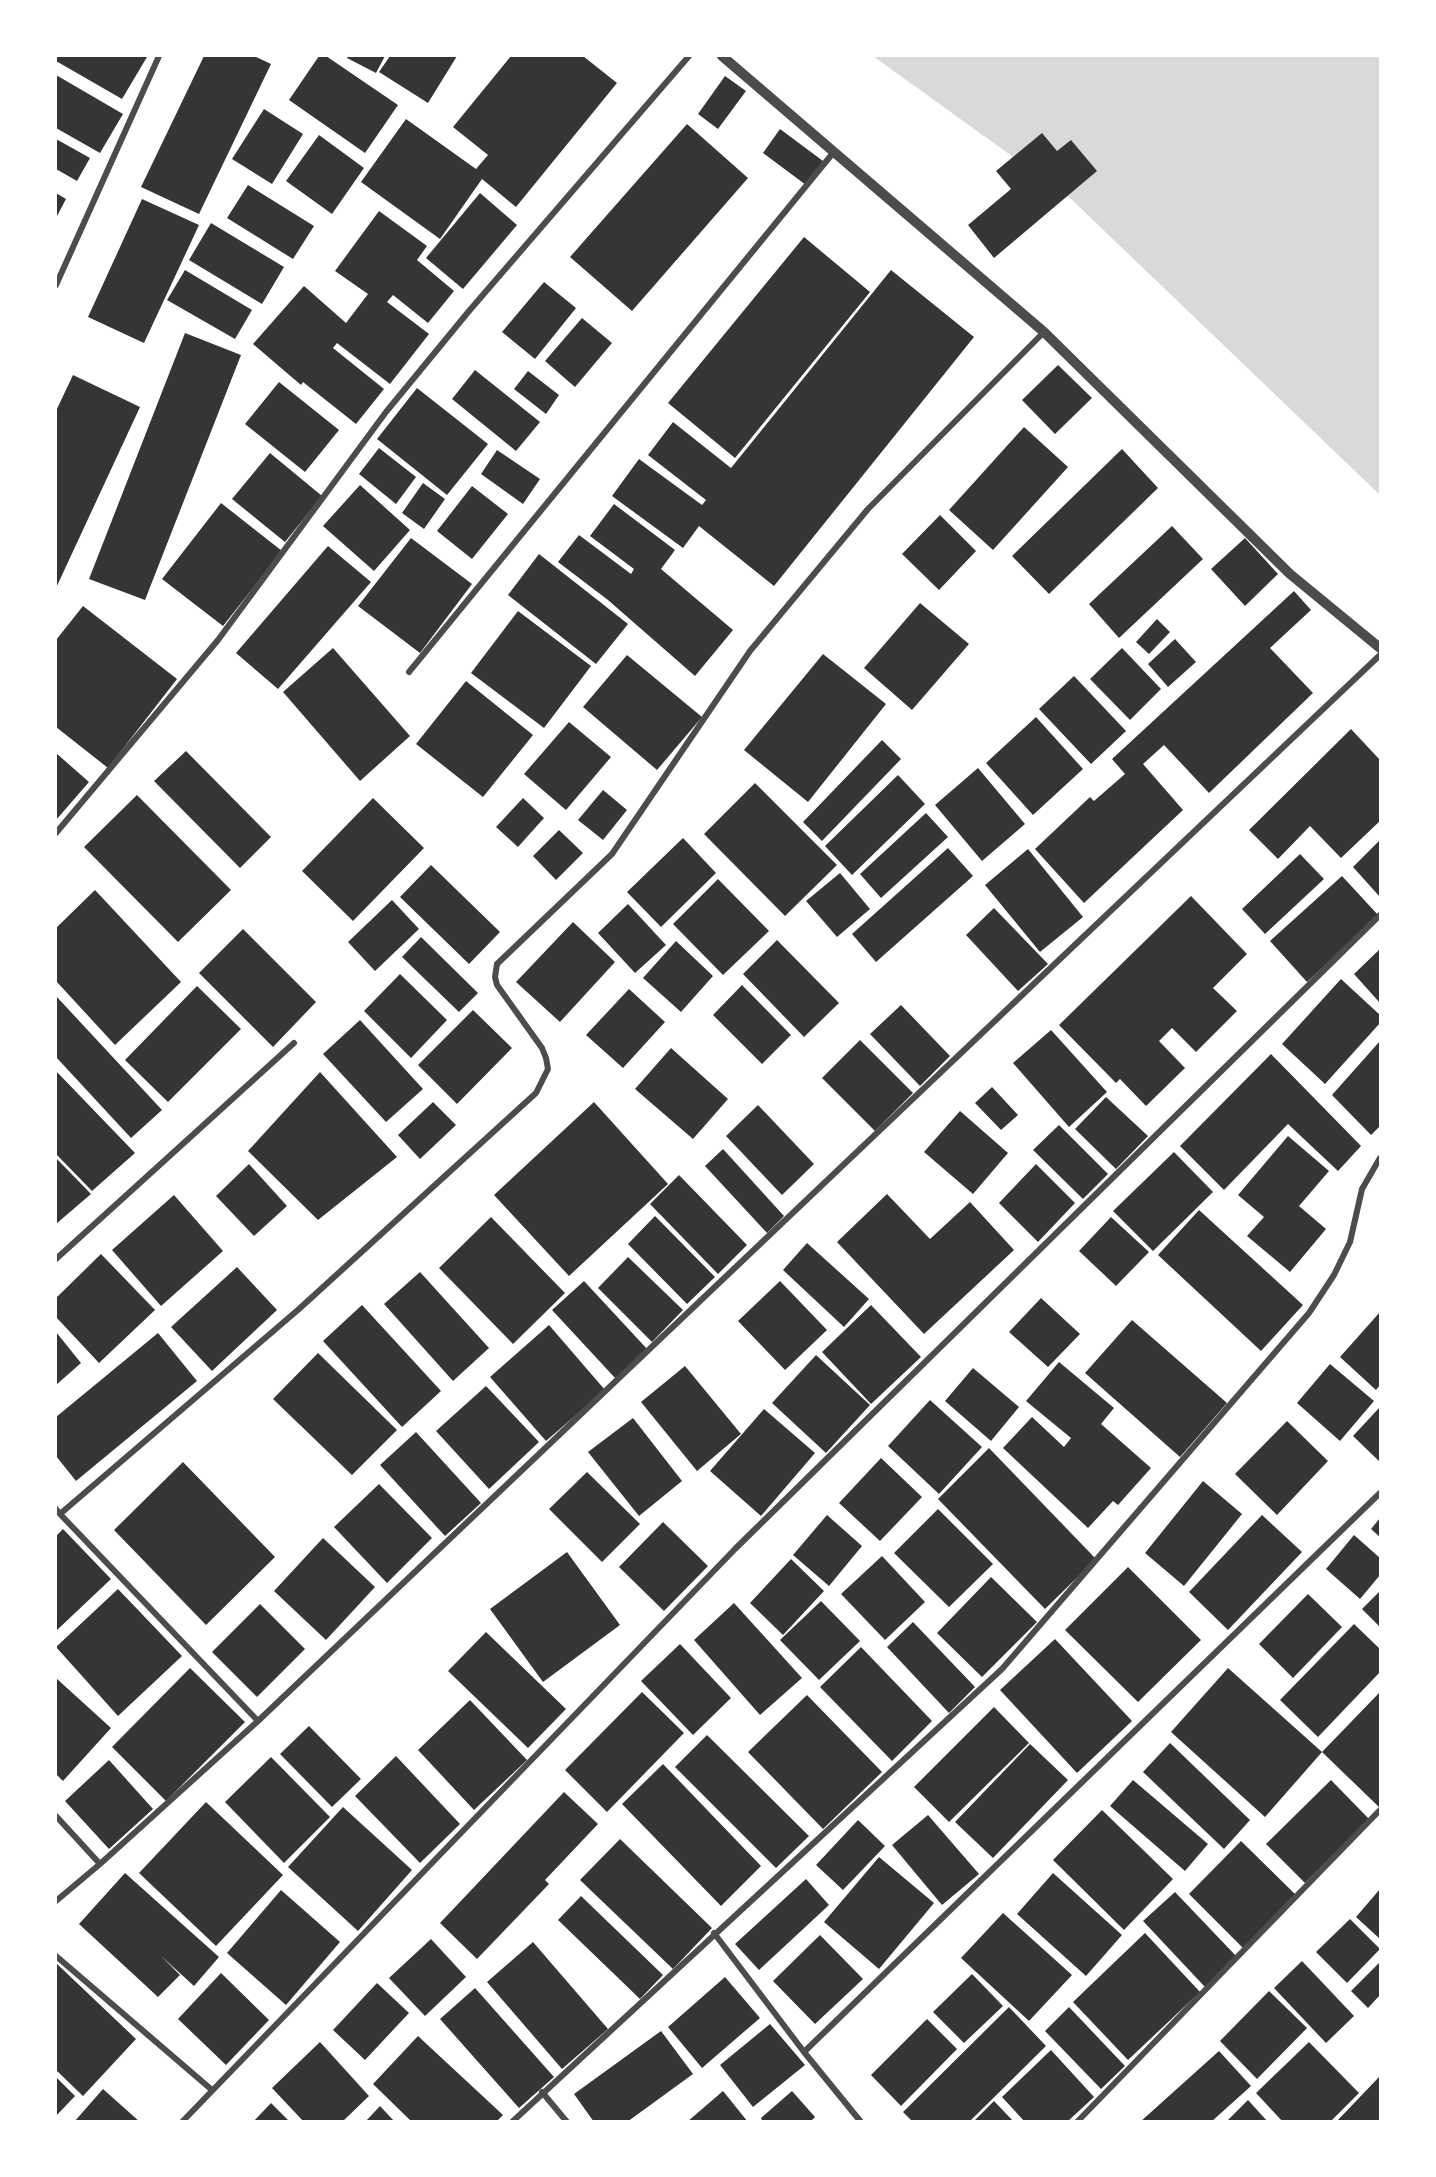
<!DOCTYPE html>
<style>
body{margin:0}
#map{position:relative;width:1436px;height:2177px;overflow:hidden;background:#fff;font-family:"Libre Baskerville",serif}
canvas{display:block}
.frame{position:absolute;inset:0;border:57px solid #fff;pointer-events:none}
</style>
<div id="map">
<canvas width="1436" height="2177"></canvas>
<div class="frame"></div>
</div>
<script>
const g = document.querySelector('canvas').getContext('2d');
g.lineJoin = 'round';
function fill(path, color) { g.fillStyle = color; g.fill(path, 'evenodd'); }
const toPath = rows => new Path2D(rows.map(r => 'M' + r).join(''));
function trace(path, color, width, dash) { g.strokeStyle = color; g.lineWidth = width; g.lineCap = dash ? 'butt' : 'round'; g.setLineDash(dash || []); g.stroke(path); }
const water = toPath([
 [873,56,1380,56,1380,495,1070,198]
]);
const building = toPath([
 [56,56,144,56,147,57,122,99,56,61],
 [204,56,254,56,271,64,199,214,141,187],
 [319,56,326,56,398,105,365,153,289,100],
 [348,56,385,56,376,73,347,58],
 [390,56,457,56,428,103,379,72],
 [511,56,583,56,617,83,516,207,482,179,440,239,361,182,406,119,476,169,488,155,453,127],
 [56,75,123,114,100,153,56,128],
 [725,76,746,91,718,129,698,114],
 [264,109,303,134,272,184,232,159],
 [687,124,748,178,632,311,570,257],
 [780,129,823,161,806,185,763,153],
 [1042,133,1057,151,1071,140,1097,171,994,258,968,225,1011,189,996,171],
 [319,135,364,168,332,214,286,181],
 [56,139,90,158,77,181,56,169],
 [248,185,314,226,293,259,227,218],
 [56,193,66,199,56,218],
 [480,193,517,225,463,289,426,258],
 [142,199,199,225,144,343,88,317],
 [379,211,427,246,417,260,454,291,428,323,393,295,387,302,429,334,390,384,337,343,333,348,384,389,356,424,303,382,301,385,253,344,304,286,346,323,368,294,335,271],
 [211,223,284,267,262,304,189,260],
 [804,237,870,292,735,458,668,403],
 [185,270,252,310,235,339,167,300],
 [891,270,974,337,774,586,699,526,683,548,612,496,639,459,702,505,706,500,648,455,673,422,731,468],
 [544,282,576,308,535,359,502,332],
 [582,318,612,343,575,387,545,361],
 [185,333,241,355,145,600,89,579],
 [1058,365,1092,398,1055,434,1022,400],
 [475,370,540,422,516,451,452,399],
 [528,371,559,395,546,414,514,389],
 [73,375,140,407,56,588,56,411],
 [279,382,339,430,305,472,245,424],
 [417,388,488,444,447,495,377,439],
 [1024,427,1068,467,993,550,949,510],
 [379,448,416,477,396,504,359,474],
 [1122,449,1158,488,1049,594,1012,556],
 [497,450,540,479,523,504,481,474],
 [270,453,322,496,285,542,232,499],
 [423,483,445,499,424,529,402,513],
 [360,485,410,530,374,571,323,526],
 [472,486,508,514,472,559,437,531],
 [221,503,282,551,223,626,162,579],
 [614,504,675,550,661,569,733,630,695,676,608,600,558,562,579,535,631,574,634,569,590,536],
 [940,515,976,551,939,590,902,554],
 [1172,526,1203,559,1119,638,1089,604],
 [411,538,472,584,420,653,358,606],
 [1245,538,1278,574,1245,606,1211,569],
 [328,546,371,582,278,689,236,653],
 [539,554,628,624,596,664,508,595],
 [1294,591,1311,610,1270,648,1313,693,1209,793,1164,745,1143,764,1183,810,1084,903,1035,849,1090,797,1094,801,1125,774,1112,759],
 [920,603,969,644,912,710,864,668],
 [83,606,177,679,108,768,56,727,56,640],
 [518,611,591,666,544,728,471,673],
 [1157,619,1170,632,1149,654,1136,642],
 [1175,639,1196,662,1168,687,1148,664],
 [333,648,410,736,360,781,283,692],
 [1122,648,1161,689,1130,720,1090,679],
 [823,654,886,704,808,802,744,750],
 [627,655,702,717,657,770,583,707],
 [1074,676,1126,731,1091,764,1039,709],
 [466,681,533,735,483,797,416,744],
 [1036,717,1083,769,1033,815,986,763],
 [569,722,611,757,566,810,524,774],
 [1351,729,1380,760,1380,821,1341,858,1310,826,1278,859,1249,830],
 [882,740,901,759,822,841,803,822],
 [186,751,271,837,240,868,154,781],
 [56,753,89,782,56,820],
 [978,768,1025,824,982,861,935,805],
 [898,775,925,804,852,875,825,846],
 [755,783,837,865,785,916,704,834],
 [603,790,627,810,603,840,578,820],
 [137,795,231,890,178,942,84,847],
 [373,798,424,848,353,921,302,871],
 [523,798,544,818,518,847,496,827],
 [926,813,948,837,881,898,860,874],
 [559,830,583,853,556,880,533,856],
 [683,838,716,873,661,927,627,892],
 [1380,840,1380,897,1353,867],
 [948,848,973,876,876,962,852,934],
 [1028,849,1083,917,1040,952,985,885],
 [1300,854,1324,879,1265,934,1242,909],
 [431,865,500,932,469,964,400,897],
 [840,873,870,909,837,937,806,901],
 [1342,876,1379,916,1307,982,1270,941],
 [718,879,769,931,723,975,673,924],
 [95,890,181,982,115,1045,56,981,56,928],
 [1191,896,1247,954,1213,988,1237,1011,1196,1052,1172,1028,1159,1041,1185,1068,1146,1106,1120,1079,1116,1083,1059,1025],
 [392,900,419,929,375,971,348,942],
 [628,904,666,945,635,973,598,933],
 [994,908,1048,964,1018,991,966,935],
 [573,922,615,962,560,1022,516,982],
 [243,929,316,1002,273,1047,199,973],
 [421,937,478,993,459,1012,402,957],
 [777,940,839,1003,804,1037,743,974],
 [676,941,713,976,681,1012,643,978],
 [1380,949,1380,1003,1354,974],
 [400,974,447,1020,411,1058,364,1011],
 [1341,979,1380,1015,1380,1023,1325,1084,1282,1044],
 [742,985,791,1035,762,1064,713,1015],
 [197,986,241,1029,168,1102,125,1060],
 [629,989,665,1022,623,1068,586,1035],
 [56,996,162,1110,131,1138,56,1057],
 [901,1005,950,1056,920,1086,870,1034],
 [473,1010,512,1048,457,1104,418,1065],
 [360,1020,423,1089,386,1122,323,1054],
 [1051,1030,1107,1092,1069,1127,1013,1063],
 [860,1040,913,1093,875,1131,822,1078],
 [1380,1041,1380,1126,1371,1135,1332,1095],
 [671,1048,728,1099,693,1139,635,1089],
 [1271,1054,1361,1146,1338,1171,1288,1124,1224,1190,1180,1146],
 [56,1071,135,1153,92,1191,56,1154],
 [320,1072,397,1157,318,1220,248,1151],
 [992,1087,1018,1115,1001,1130,975,1103],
 [1106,1097,1148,1136,1116,1169,1075,1129],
 [433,1102,456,1125,420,1159,398,1135],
 [594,1102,668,1184,569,1276,494,1195],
 [758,1105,814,1164,782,1195,726,1136],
 [960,1111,1008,1153,973,1194,924,1152],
 [1059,1125,1108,1174,1083,1199,1033,1150],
 [1288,1136,1329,1171,1299,1206,1326,1229,1290,1272,1247,1236,1264,1217,1238,1195],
 [723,1149,784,1216,767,1233,705,1166],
 [1174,1152,1213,1192,1153,1251,1113,1211],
 [56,1158,91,1194,56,1224],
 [249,1164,287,1206,254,1236,216,1196],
 [1036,1164,1075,1203,1038,1242,999,1203],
 [679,1175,747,1245,718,1274,650,1204],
 [887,1194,930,1239,970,1202,1014,1250,924,1334,837,1242],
 [174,1195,223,1251,161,1306,112,1250],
 [1199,1210,1303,1305,1261,1351,1158,1255],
 [655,1216,715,1277,687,1304,628,1244],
 [491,1217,565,1293,513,1344,439,1268],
 [1111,1217,1149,1252,1116,1286,1079,1251],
 [807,1243,869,1299,844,1327,783,1270],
 [101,1254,155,1310,99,1363,56,1317,56,1298],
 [628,1257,683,1310,652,1342,598,1288],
 [237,1267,277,1310,212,1371,171,1327],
 [420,1272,489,1348,453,1381,384,1304],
 [584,1281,648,1350,616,1379,552,1310],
 [780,1281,827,1330,785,1370,738,1321],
 [1041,1298,1080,1334,1048,1367,1009,1332],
 [362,1305,441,1391,402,1427,323,1341],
 [871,1305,921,1357,871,1404,822,1352],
 [1380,1312,1380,1385,1376,1390,1340,1357],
 [1132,1320,1227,1403,1180,1457,1085,1373],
 [549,1325,605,1390,546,1441,490,1377],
 [56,1332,81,1363,56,1385],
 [158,1333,197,1381,76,1481,56,1456,56,1417],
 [318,1353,397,1430,352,1475,273,1399],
 [816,1355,870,1405,826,1453,772,1403],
 [1059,1362,1114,1408,1101,1424,1151,1468,1118,1505,1113,1501,1088,1528,1003,1448,1032,1417,1064,1447,1071,1438,1026,1401],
 [1330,1364,1374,1401,1340,1441,1297,1403],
 [685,1366,741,1434,697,1471,641,1402],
 [973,1368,1019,1407,991,1441,945,1401],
 [486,1386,539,1442,489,1489,436,1431],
 [930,1400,982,1447,939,1494,888,1446],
 [1380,1407,1380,1462,1353,1436],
 [764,1409,815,1453,761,1516,710,1471],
 [633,1418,682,1481,639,1516,588,1452],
 [1287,1421,1328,1461,1277,1515,1235,1474],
 [416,1432,481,1503,445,1536,380,1465],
 [989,1448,1096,1559,1045,1609,938,1499],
 [881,1458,922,1497,880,1541,839,1503],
 [183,1462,275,1557,206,1625,114,1530],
 [587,1472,640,1524,602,1562,549,1509],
 [1203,1481,1242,1514,1184,1586,1145,1553],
 [379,1484,432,1538,387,1583,334,1527],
 [938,1509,993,1564,949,1607,894,1553],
 [827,1515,862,1546,829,1586,793,1555],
 [1262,1515,1302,1552,1228,1630,1189,1592],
 [1380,1518,1380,1537,1371,1529],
 [663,1522,708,1566,664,1611,619,1567],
 [63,1529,111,1579,56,1631,56,1536],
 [1354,1535,1380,1558,1380,1575,1360,1599,1326,1569],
 [323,1538,375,1587,326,1640,274,1591],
 [567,1552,620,1625,543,1682,490,1609],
 [882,1556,925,1602,885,1640,841,1594],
 [791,1559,824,1591,783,1635,750,1603],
 [1128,1567,1201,1640,1138,1702,1065,1630],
 [991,1577,1037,1622,982,1677,937,1633],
 [118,1589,182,1656,118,1716,56,1647],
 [1380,1591,1380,1627,1362,1609],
 [1308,1594,1342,1627,1293,1678,1259,1644],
 [821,1601,860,1641,819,1680,780,1640],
 [734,1603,802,1678,760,1715,694,1640],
 [260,1604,305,1649,257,1697,212,1652],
 [913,1622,975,1687,949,1713,887,1647],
 [1354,1624,1380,1649,1380,1672,1318,1737,1280,1700],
 [486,1632,566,1709,528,1748,448,1671],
 [1055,1639,1132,1721,1077,1773,1000,1690],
 [680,1644,731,1698,693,1735,641,1681],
 [861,1647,932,1721,892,1761,820,1687],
 [190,1668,245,1722,166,1801,112,1747],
 [1228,1668,1322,1752,1265,1817,1171,1732],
 [56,1678,111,1728,63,1781,56,1774],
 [642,1692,684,1733,607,1812,565,1770],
 [1380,1692,1380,1804,1379,1807,1322,1752],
 [807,1695,882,1772,823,1829,748,1752],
 [470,1700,527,1760,474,1810,418,1750],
 [994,1707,1029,1743,949,1822,914,1787],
 [309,1726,361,1779,332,1807,280,1754],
 [707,1735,809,1836,776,1868,675,1767],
 [1170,1743,1250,1820,1224,1849,1143,1772],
 [1030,1744,1068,1780,993,1858,955,1822],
 [396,1756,460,1824,420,1863,355,1796],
 [271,1757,330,1817,284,1863,225,1802],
 [109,1760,153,1809,109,1849,65,1801],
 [663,1764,761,1866,721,1906,622,1804],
 [1133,1780,1208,1844,1185,1871,1110,1806],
 [1331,1780,1369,1819,1305,1883,1266,1844],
 [564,1792,598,1824,545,1880,549,1884,477,1959,440,1923],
 [206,1802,283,1875,216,1946,139,1873],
 [343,1807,412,1870,358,1931,288,1867],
 [1102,1810,1173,1879,1124,1930,1053,1860],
 [928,1815,979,1874,942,1905,892,1845],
 [858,1820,885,1846,843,1890,816,1865],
 [620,1839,712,1928,673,1969,580,1880],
 [1241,1841,1297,1896,1244,1949,1189,1894],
 [879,1857,934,1903,879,1969,824,1922],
 [125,1873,219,1957,194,1986,161,1956,180,1975,158,1997,79,1924],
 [1053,1873,1122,1935,1086,1976,1017,1914],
 [806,1879,829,1905,759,1970,735,1944],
 [1380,1889,1380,1939,1356,1917],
 [281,1890,340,1942,286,2005,227,1953],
 [1175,1892,1237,1957,1205,1987,1143,1921],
 [581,1896,663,1975,640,1999,558,1920],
 [1003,1913,1072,1975,1029,2021,961,1958],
 [1350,1919,1380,1949,1347,1983,1316,1952],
 [1145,1933,1200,1992,1128,2060,1073,2002],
 [820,1935,863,1979,815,2024,773,1981],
 [431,1939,466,1977,425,2016,389,1978],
 [533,1942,608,2029,562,2069,487,1982],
 [1302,1961,1354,2016,1326,2043,1274,1988],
 [1380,1962,1380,1995,1368,2008,1351,1991],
 [56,1963,136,2039,83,2096,56,2070],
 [221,1973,269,2020,226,2065,178,2019],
 [972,1974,1003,2006,964,2043,933,2012],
 [725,1977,760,2018,702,2068,668,2027],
 [377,1983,409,2013,365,2060,333,2030],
 [475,1988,554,2077,519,2108,440,2019],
 [1269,1991,1307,2028,1257,2079,1220,2041],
 [1009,2007,1046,2046,969,2122,913,2122,903,2112],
 [1069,2007,1125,2066,1101,2089,1045,2031],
 [927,2019,957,2049,901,2106,871,2075],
 [770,2024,805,2065,753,2107,720,2065],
 [661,2031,693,2074,627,2122,594,2122,574,2094],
 [418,2036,503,2115,496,2122,412,2122,373,2084],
 [320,2042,369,2096,342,2122,304,2122,272,2088],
 [1309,2042,1359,2093,1330,2122,1283,2122,1256,2093],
 [1051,2050,1094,2097,1067,2122,1025,2122,1002,2097],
 [1219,2051,1251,2086,1211,2122,1140,2122],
 [1380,2076,1380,2122,1336,2122],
 [56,2077,75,2096,56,2116],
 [103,2089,140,2122,74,2122],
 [723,2091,748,2122,687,2122],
 [792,2091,815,2117,810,2122,763,2122,761,2118],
 [1248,2100,1268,2122,1226,2122],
 [994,2101,1014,2122,973,2122],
 [271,2103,290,2122,253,2122],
 [380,2106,395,2122,365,2122]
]);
const minor = toPath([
 [56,285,159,56],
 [409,672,833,153],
 [56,833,218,640,386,412,469,311,689,56],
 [56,1259,294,1043],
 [56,1509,60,1514,299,1309,536,1093,548,1069,546,1058,542,1048,497,985,495,977,497,964,612,854,750,651,868,509,1044,332],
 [60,1514,258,1721],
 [56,1816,100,1864],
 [56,1901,100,1864,258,1721,1380,655],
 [714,1933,804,2052,861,2122],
 [56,1956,212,2090],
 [804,2052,1380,1493],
 [542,2092,567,2122],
 [182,2122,735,1549,1380,915],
 [512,2122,1002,1669,1309,1313,1334,1275,1350,1242,1362,1189,1380,1158],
 [1077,2122,1380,1810]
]);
const tertiary = toPath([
 [722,56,1044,332,1290,574,1380,648]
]);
fill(water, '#d9d9d9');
fill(building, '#353535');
trace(minor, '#4c4c4c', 6);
trace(tertiary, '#4c4c4c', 10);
</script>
